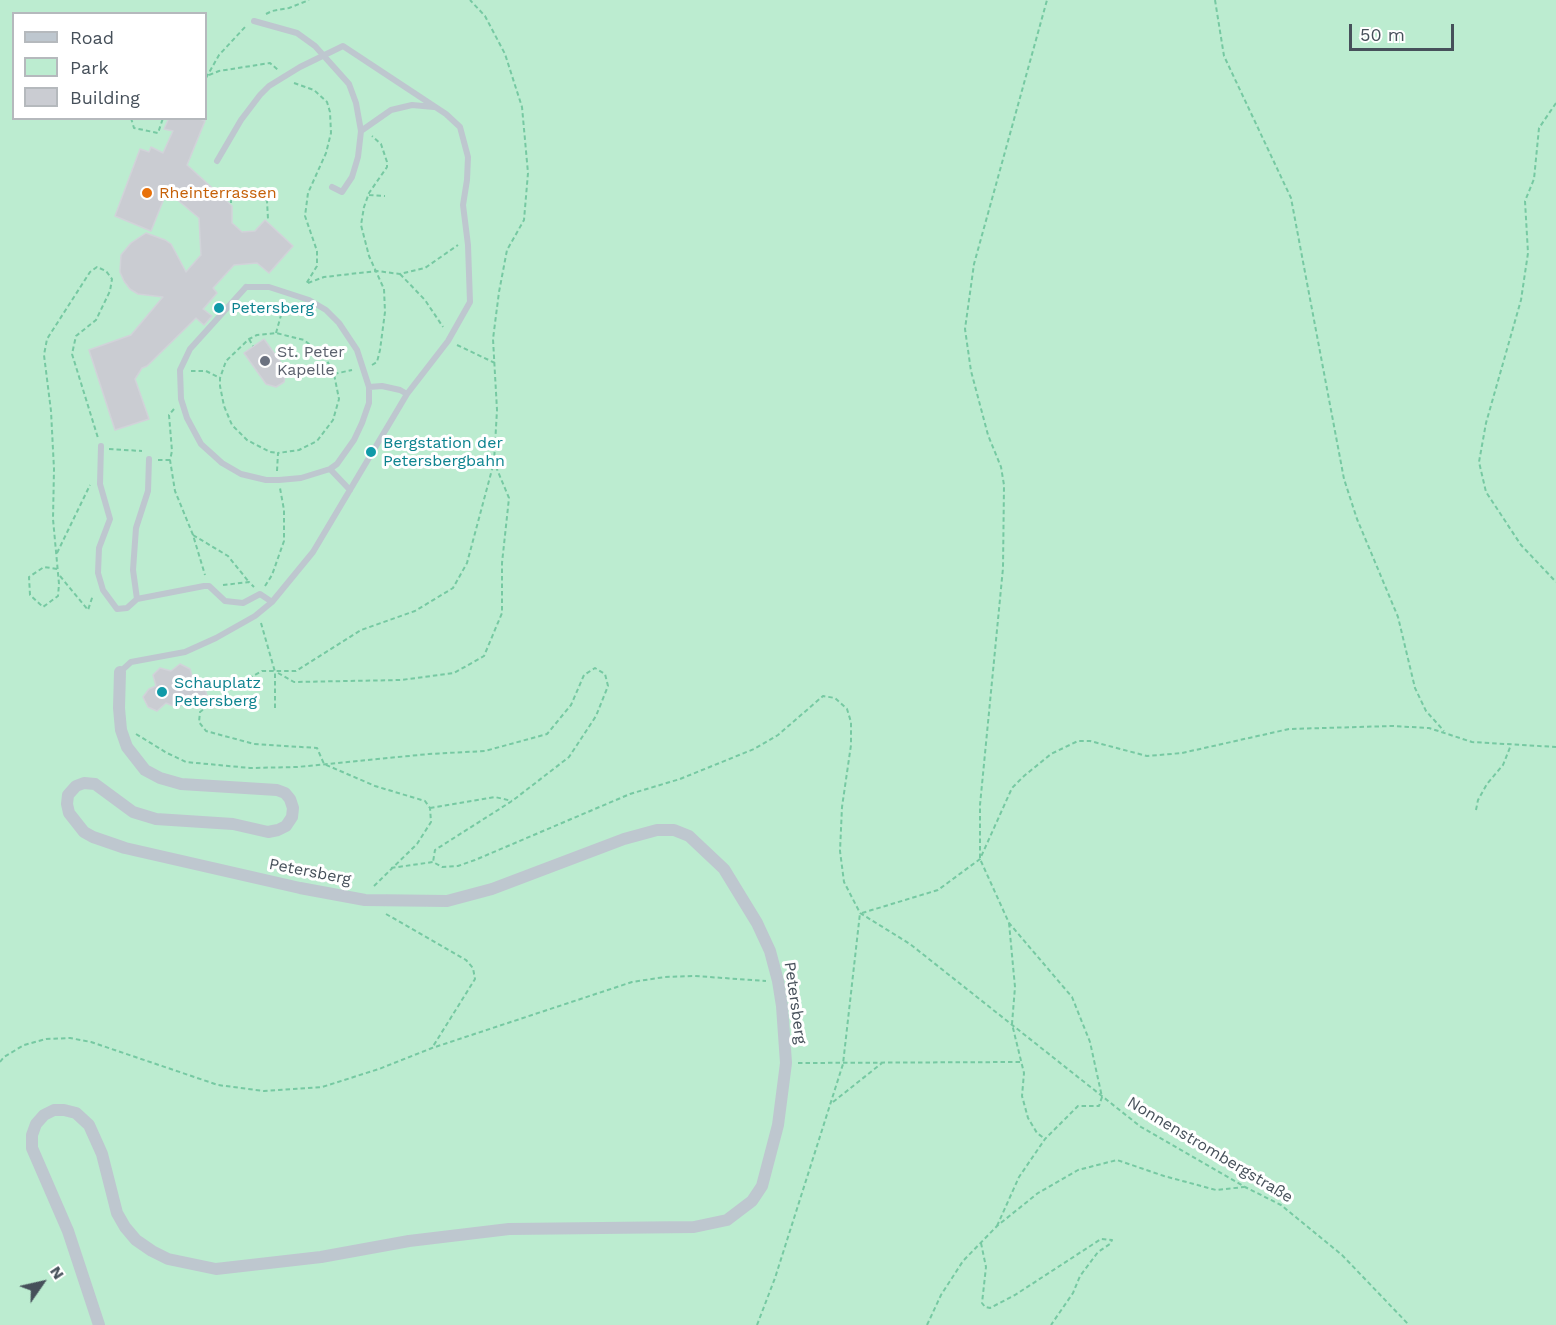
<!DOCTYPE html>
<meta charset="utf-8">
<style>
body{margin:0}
#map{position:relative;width:1556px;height:1325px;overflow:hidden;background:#f0eded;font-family:"Work Sans",sans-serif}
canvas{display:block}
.legend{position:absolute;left:12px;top:12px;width:195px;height:108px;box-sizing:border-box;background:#fff;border:2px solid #b5b9bd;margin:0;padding:8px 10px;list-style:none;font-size:18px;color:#46505a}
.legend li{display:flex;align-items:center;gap:12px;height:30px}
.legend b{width:30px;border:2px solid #b5b9bd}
.north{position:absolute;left:12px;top:1253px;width:60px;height:60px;-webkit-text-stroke:4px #fff;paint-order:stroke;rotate:56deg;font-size:16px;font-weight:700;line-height:24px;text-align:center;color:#46505a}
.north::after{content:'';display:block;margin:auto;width:21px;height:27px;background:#46505a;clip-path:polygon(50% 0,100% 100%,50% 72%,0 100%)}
.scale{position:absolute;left:1349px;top:24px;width:105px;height:27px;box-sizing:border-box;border:3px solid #46505a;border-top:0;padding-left:8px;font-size:18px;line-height:21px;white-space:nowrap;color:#46505a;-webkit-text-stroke:4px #fff;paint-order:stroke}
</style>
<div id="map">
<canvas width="1556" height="1325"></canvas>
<ul class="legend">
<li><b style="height:8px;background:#bec7cf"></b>Road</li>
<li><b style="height:16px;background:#bcecd0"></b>Park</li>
<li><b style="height:16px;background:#caccd2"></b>Building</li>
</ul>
<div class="north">N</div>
<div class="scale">50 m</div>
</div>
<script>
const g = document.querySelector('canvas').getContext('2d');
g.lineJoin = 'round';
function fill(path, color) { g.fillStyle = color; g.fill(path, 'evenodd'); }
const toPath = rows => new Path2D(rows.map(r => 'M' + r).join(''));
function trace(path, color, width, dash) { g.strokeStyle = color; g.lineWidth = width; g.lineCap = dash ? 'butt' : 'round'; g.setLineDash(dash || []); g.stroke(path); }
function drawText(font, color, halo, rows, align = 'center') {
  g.font = font + ' "Work Sans",sans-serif'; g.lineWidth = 6; g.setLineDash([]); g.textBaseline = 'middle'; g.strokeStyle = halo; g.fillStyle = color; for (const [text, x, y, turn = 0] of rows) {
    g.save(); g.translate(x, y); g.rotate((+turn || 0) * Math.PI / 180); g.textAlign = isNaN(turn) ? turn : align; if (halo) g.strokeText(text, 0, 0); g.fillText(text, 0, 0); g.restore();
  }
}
const green = toPath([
 [0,0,1556,0,1556,1325,0,1325],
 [14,14,206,14,206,118,14,118]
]);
const building = toPath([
 [169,118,198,118,205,121,187,165,232,206,232,223,242,232,255,231,265,220,293,246,269,273,257,263,234,265,213,288,217,293,203,309,212,316,204,325,196,318,147,366,142,368,135,379,149,419,115,430,89,350,131,335,163,297,138,294,130,289,124,281,120,272,121,255,131,243,146,233,165,240,171,244,186,272,201,255,199,218,167,191,151,231,115,216,140,149,149,152,151,147,163,153,173,131,164,129,169,118],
 [264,339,286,370,284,382,276,387,266,384,244,353,264,339],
 [180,664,190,669,193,680,204,683,207,696,198,705,186,701,178,708,166,703,157,711,148,707,143,697,149,689,156,686,153,675,160,668,171,671,180,664]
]);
const path = toPath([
 [1215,0,1224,56,1291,198,1344,479,1357,519,1398,617,1415,688,1426,711,1444,731],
 [266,14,272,11,289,8,309,0],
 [209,75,219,71,270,63,278,70],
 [206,78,219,55,246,26],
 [294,83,314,90,327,102,330,112,331,133,326,153,308,193,305,216,317,251,317,266,306,284],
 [1556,103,1539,128,1534,179,1525,201,1528,253,1521,300,1486,423,1479,462,1486,492,1521,545,1556,582],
 [131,118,134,128,158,133,163,118],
 [369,195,385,196],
 [231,203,231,199,237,192,256,191,267,201,268,219],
 [400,274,425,300,443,327],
 [308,283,324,277,377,271,400,274,425,268,458,245],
 [276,333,285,301],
 [249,339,253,346],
 [457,345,495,363],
 [372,365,377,362,380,350,385,312,384,289,369,256,361,225,364,207,369,193,387,167,387,162,381,144,372,136],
 [191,371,206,371,220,378],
 [334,374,352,370],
 [174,409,169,415,172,451,170,460,175,491,193,535,205,575],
 [109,449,142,451],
 [158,460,170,460],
 [277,471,278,453,299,450,317,441,333,420,339,399,334,374,325,357,304,340,276,333,257,335,249,339,226,361,220,378,220,386,224,406,232,425,247,440,270,452,278,453],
 [193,535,228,556,249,582],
 [57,553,90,485],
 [57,569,44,567,29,577,30,595,43,607,58,596,59,584,53,519,54,469,51,411,44,355,47,339,90,272,97,267,106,271,112,279,110,291,96,320,76,336,72,354,98,438],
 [60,576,88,610,93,595],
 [223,585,249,582,254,587],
 [265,586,272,575,284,541,284,510,280,488],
 [261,623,275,672,275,708],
 [278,673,294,682,401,680,454,673,484,656,502,613,502,563,509,498,494,462,497,410,493,339,499,292,507,250,524,220,528,173,522,107,505,54,485,16,470,0],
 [136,734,167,753,186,762,250,768,297,767,429,754,485,751,547,734,571,705,584,675,595,668,605,674,608,686,596,716,569,757,512,801,435,850,433,862],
 [430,808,495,797,512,801],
 [1476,810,1478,800,1487,784,1503,765,1511,745],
 [391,868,433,862,442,867,458,866,475,860,630,794,680,779,754,749,778,735,823,696,835,698,847,709,851,722,851,745,842,807,840,851,844,882,860,913,910,944,1141,1127,1245,1187,1281,1205,1342,1255,1409,1325],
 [374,886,417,844,431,822,430,808,425,801,375,786,324,764,317,748,254,744,206,731,199,722,200,712,233,687,262,671,296,671,361,630,415,611,453,588,467,563,494,462],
 [862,913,938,890,980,859,1012,788,1024,776,1051,754,1078,741,1090,741,1147,756,1182,753,1289,729,1392,726,1429,728,1472,742,1556,747],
 [386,914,466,960,473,968,475,979,432,1048],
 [1009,923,1015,987,1012,1024,1024,1073,1022,1096,1028,1118,1037,1133,1045,1139],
 [0,1062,4,1057,24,1045,46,1039,70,1038,91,1042,218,1085,264,1091,322,1087,379,1069,432,1048,632,982,665,977,695,976,766,981],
 [798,1063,1020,1062],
 [833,1102,882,1063],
 [997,1226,1019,1177,1045,1139,1078,1106,1099,1106,1102,1097,1090,1042,1072,997,1009,923,980,859,980,805,1003,568,1004,485,1001,467,988,435,971,371,965,329,974,264,1047,0],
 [981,1243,986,1267,982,1303,985,1307,990,1308,1015,1295,1101,1239,1112,1240,1110,1244,1098,1252,1080,1276,1073,1293,1051,1325],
 [757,1325,775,1278,843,1064,860,913],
 [927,1325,941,1295,963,1261,997,1226,1038,1193,1078,1170,1117,1160,1164,1176,1216,1190,1244,1187]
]);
const lane = toPath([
 [254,21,297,33,315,46,349,84,356,103,361,131,358,157,352,177,342,192,332,187],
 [361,131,391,110,412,105,434,107],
 [246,287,269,287,309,300,326,310,339,323,357,350,369,387,369,403,362,423,354,440,337,464,330,469,301,478,279,480,266,480,241,474,222,463,201,444,187,418,181,399,180,370,190,349,246,287],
 [369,387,382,386,400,390,407,394],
 [101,446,100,484,110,519,99,548,98,573,103,590,117,609,127,608,137,599,204,586,209,586,225,601,243,603,260,594,272,602],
 [330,469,350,490],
 [137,599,133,570,136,528,148,491,149,459],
 [120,672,131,662,185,652,216,638,255,616,272,602,313,552,407,394,448,341,470,302,468,245,463,205,467,180,468,157,460,127,446,114,343,46,300,67,269,86,260,95,241,120,217,161]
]);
const street = toPath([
 [99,1325,68,1231,32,1148,32,1135,36,1124,44,1115,54,1110,64,1110,76,1113,89,1125,102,1154,117,1213,125,1227,136,1240,152,1251,168,1259,216,1269,321,1257,409,1241,509,1229,694,1227,727,1220,752,1201,762,1186,778,1125,786,1063,782,1006,778,981,770,951,757,923,724,869,689,836,674,830,657,830,624,839,492,889,447,901,365,900,300,888,125,848,93,837,84,832,69,813,67,804,68,795,76,786,84,783,95,784,133,812,156,819,233,824,268,832,278,830,286,826,292,817,293,808,290,799,285,793,277,790,181,784,160,778,145,770,127,747,121,730,119,708,120,672]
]);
const markers = [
 [147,193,6,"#e8710a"],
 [219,308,6,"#0f9aa8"],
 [265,361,6,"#6b7280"],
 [371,452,6,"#0f9aa8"],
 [162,692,6,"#0f9aa8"]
];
const foodNames = [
 ["Rheinterrassen",159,193]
];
const cultureNames = [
 ["Petersberg",231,308],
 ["Bergstation der",383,443],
 ["Petersbergbahn",383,461],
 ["Schauplatz",174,683],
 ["Petersberg",174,701]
];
const worshipNames = [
 ["St. Peter",277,352],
 ["Kapelle",277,370]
];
const streetNames = [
 ["Petersberg",310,872,11],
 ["Petersberg",795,1003,82],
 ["Nonnenstrombergstraße",1210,1150,31]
];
fill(green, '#bcecd0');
fill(building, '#caccd2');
trace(building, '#d1d3d9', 1.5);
trace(path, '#76c9a2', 2, [4.5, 3]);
trace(lane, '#bec7cf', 6);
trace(street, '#bec7cf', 12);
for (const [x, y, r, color] of markers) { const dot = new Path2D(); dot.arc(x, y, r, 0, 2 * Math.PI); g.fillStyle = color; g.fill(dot); trace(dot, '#fff', 2); }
drawText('16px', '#c56008', '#fff', foodNames, 'left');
drawText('16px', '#0d838f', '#fff', cultureNames, 'left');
drawText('16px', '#5b616d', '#fff', worshipNames, 'left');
drawText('16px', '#46505a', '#fff', streetNames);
</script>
